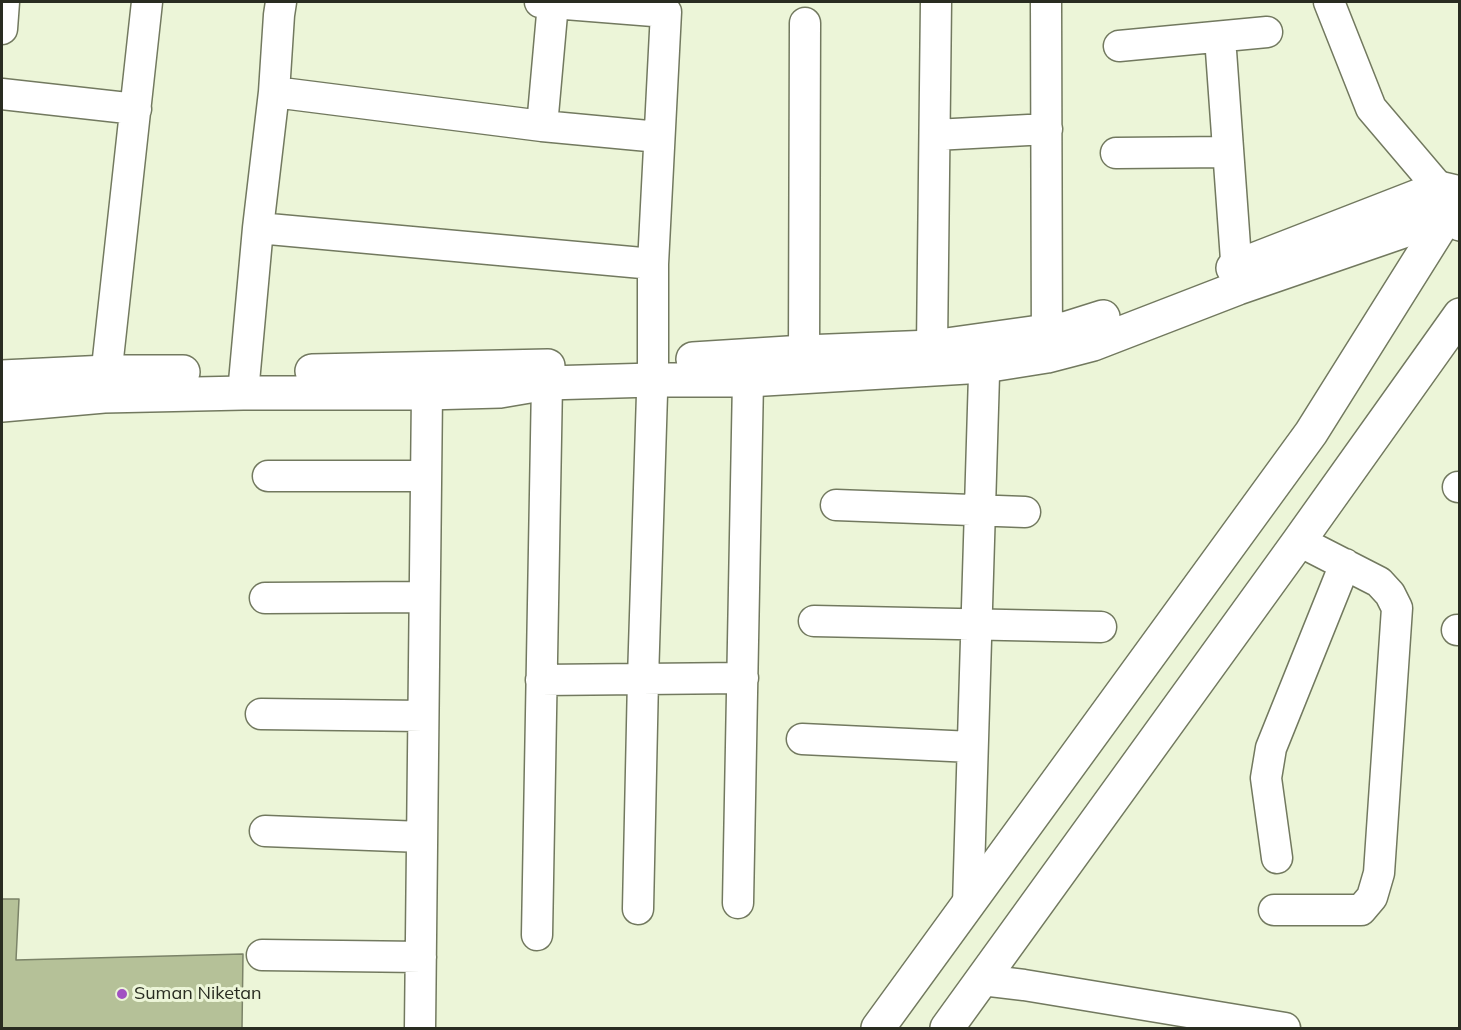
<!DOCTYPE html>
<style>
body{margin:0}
#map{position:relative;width:1461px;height:1030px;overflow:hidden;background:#ecf5d8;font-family:Mulish,sans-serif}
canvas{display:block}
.frame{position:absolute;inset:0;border:3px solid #292c21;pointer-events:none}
</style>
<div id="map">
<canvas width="1461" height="1030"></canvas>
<div class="frame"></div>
</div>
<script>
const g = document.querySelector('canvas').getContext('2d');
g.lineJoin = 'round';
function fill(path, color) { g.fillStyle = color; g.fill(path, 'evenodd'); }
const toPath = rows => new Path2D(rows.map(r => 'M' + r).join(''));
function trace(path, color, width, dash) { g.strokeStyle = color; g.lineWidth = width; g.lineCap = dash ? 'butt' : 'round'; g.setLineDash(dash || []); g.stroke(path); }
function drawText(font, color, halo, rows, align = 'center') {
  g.font = font + ' Mulish,sans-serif'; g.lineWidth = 6; g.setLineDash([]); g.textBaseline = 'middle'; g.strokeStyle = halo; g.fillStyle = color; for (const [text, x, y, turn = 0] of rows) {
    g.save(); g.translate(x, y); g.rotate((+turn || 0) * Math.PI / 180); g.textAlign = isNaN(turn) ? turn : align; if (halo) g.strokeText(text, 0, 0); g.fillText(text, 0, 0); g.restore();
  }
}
const building = toPath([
 [2,899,19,899,16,960,243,954,242,1028,2,1028,2,899]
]);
const minor = toPath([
 [540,2,666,12,653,264,653,362,643,679,638,909],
 [1046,2,1047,355],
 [1329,2,1371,108,1439,188],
 [2,29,4,2],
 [1220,37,1238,288],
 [1119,46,1267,32],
 [274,92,542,126,659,137],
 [2,94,136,109],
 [542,126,553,3],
 [935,135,1047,129],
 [1116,153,1228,152],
 [258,228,653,264],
 [934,368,932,347,936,2],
 [805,376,804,352,805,23],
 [243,393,258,228,274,92,279,15,281,2],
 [104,395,147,2],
 [268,476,425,476],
 [1458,487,1460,487],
 [836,505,1025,512],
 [265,598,424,597],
 [814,621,1101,627],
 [1457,630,1460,630],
 [541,680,743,678],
 [261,714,423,716],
 [802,739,972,747],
 [265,831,422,837],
 [1277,858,1266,778,1271,748,1345,564],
 [738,903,748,380],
 [968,905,985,342],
 [1274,910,1361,910,1372,897,1379,873,1397,608,1390,594,1379,582,1299,541],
 [537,935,547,383],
 [262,955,421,957],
 [982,980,1024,985,1285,1028],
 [420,1028,427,393]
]);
const tertiary = toPath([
 [1233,268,1439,188,1460,193],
 [693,359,804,352,932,347,1068,328,1103,317],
 [312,371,548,366],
 [2,377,107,372,183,372],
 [2,405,104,396,243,393,427,393,500,391,547,383,653,380,748,380,984,366,1047,356,1093,344,1238,288,1447,216,1460,224]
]);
const secondary = toPath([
 [878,1028,1311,433,1447,216,1460,199],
 [947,1028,1299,541,1460,315]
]);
const markers = [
 [122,994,6,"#a151c2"]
];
const poiNames = [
 ["Suman Niketan",134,994]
];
fill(building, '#b5c198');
trace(building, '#7b8368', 1.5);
trace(minor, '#72795f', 33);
trace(tertiary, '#72795f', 36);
trace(secondary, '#72795f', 36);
trace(minor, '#fff', 30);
trace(tertiary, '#fff', 33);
trace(secondary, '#fff', 33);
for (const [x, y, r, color] of markers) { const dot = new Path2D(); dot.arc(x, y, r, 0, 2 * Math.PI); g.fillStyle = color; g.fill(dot); trace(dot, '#ecf5d8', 2); }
drawText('18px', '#292c21', '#ecf5d8', poiNames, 'left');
</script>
